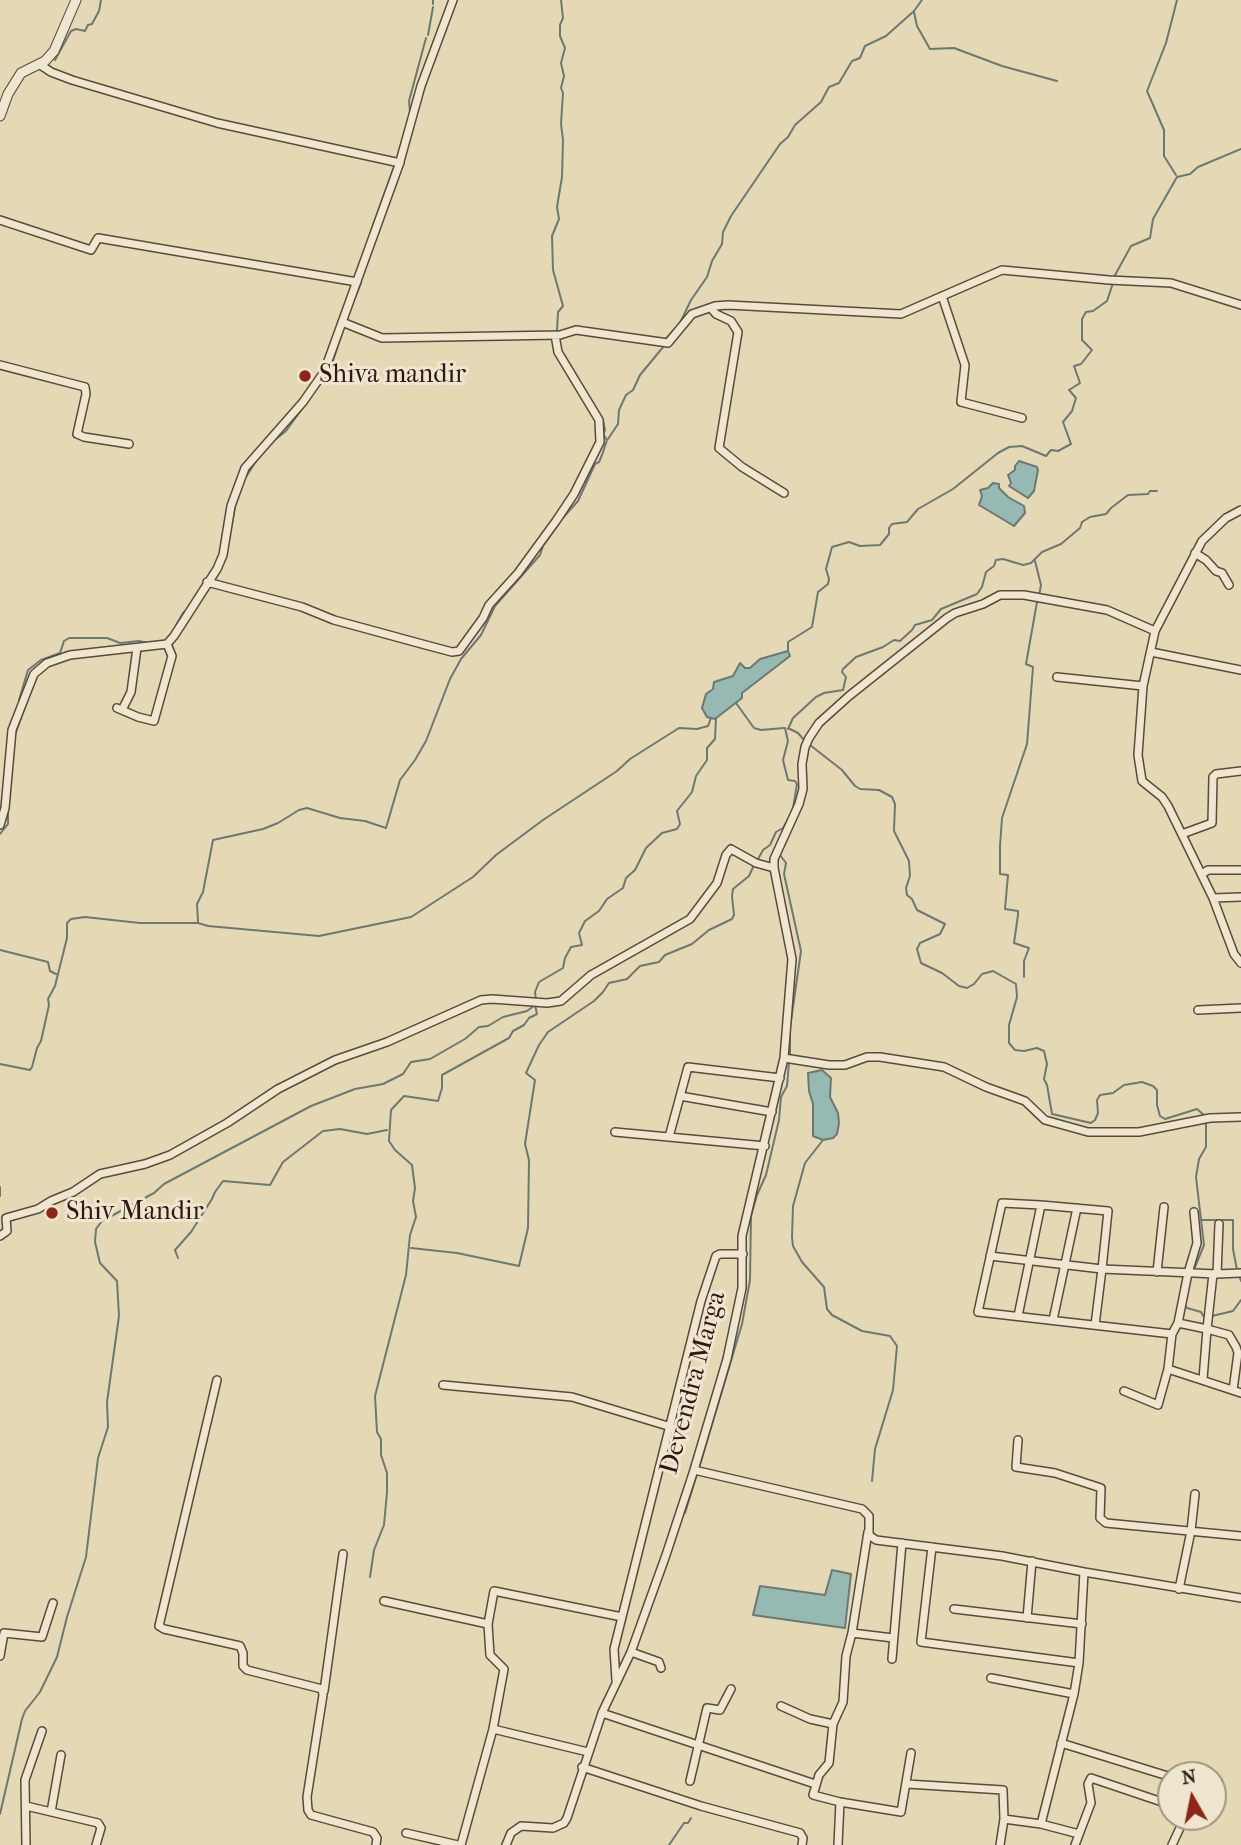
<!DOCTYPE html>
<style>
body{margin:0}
#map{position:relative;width:1241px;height:1845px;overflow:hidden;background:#e5d9b5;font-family:"IM FELL French Canon",serif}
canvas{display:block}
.north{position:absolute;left:1157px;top:1761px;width:70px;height:70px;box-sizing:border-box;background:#eee6cf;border:2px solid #a19484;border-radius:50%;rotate:351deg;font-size:19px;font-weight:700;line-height:28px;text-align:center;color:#2d1913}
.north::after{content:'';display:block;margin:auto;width:24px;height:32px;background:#8f2418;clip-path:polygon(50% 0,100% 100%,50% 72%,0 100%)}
</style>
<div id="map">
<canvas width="1241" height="1845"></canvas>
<div class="north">N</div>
</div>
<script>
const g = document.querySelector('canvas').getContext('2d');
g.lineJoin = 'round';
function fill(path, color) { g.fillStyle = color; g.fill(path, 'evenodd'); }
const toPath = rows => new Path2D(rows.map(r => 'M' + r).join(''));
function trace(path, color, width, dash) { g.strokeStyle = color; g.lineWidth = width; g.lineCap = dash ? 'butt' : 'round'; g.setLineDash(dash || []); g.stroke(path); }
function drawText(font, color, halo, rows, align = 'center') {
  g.font = font + ' "IM FELL French Canon",serif'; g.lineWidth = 6; g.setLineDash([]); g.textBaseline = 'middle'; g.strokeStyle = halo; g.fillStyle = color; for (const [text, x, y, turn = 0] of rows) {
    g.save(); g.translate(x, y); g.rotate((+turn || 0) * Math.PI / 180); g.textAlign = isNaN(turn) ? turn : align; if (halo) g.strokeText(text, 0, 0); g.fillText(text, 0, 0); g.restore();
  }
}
const water = toPath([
 [1019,461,1037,467,1038,470,1034,491,1028,498,1009,486,1011,483,1008,475,1015,470,1015,466,1019,461],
 [993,483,999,484,999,488,1008,497,1024,506,1025,513,1014,526,979,505,982,496,980,490,988,488,993,483],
 [788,651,790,656,742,693,742,698,715,719,707,717,702,708,706,694,713,689,714,682,733,676,740,663,745,668,750,668,760,659,788,651],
 [822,1070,831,1078,830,1097,838,1113,839,1123,837,1134,833,1138,823,1140,813,1136,813,1104,809,1091,808,1073,822,1070],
 [832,1570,851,1574,845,1628,753,1615,760,1586,825,1595,832,1570]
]);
const stream = toPath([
 [433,4,433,0],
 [914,12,917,26,930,49,954,48,1002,66,1057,81],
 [428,35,433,7],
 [55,60,71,31,76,29,85,31,88,25,92,24,99,11,101,0],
 [410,112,409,101,426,38],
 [397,158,409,117],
 [1176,175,1164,156,1164,130,1147,91,1166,43,1177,0],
 [371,231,395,164],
 [363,254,370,236],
 [1114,277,1131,246,1150,238,1153,219,1177,177,1190,174,1198,167,1241,149],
 [353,302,361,283],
 [679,325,691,300,707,277,712,261,722,244,723,232,731,216,780,144,788,137,795,125,821,102,829,87,839,83,852,61,860,58,865,46,886,36,914,11,922,0],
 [557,331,558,312,563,306,553,270,552,236,559,219,557,207,562,177,563,140,561,124,563,93,561,88,564,76,561,63,565,48,560,36,560,25,563,18,561,0],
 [665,340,675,329],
 [276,439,286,431,330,370,343,330],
 [608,439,618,424,619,410,626,395,633,390,640,375,664,346],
 [246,477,258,458],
 [560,521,578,501,595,464,599,462,602,455,607,440,603,434,605,430,603,420],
 [227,551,236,501],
 [1035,561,1041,585,1039,596],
 [173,631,183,613,189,608],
 [788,651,788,642,812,627,818,592,828,584,829,579,826,569,832,547,849,542,860,546,880,545,889,534,889,528,892,524,907,522,918,509,953,489,998,453,1009,447,1022,446,1046,456,1051,450,1058,451,1071,444,1063,422,1072,411,1076,398,1069,390,1080,383,1074,366,1081,364,1092,350,1082,340,1082,319,1086,312,1093,311,1107,301,1113,283],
 [19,700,28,670,41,660,60,653,64,641,69,638,107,638,120,643,139,641,148,643],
 [736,703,754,728,761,730,784,728],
 [785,728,788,741,783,760,788,780,795,781,797,784,793,808],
 [788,729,793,718,816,697,824,693,843,690,846,677,842,672,843,669,856,657,883,647,894,640,900,641,912,630,915,625,932,620,941,609,977,594,982,587,986,572,994,566,996,560,1003,559,1023,565,1031,563,1042,552,1061,544,1080,528,1082,522,1090,517,1106,514,1111,508,1128,495,1148,494,1150,491,1157,491],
 [790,729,798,733,804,740],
 [15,735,26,704],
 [810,745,842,770,855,786,860,789,879,790,892,797,895,804,894,831,909,861,910,876,906,888,907,895,912,899,917,910,945,924,940,934,920,943,917,949,921,963,942,973,959,986,967,988,974,984,982,974,993,971,1016,984,1017,997,1009,1025,1009,1043,1015,1050,1024,1051,1037,1048,1044,1051,1047,1064,1044,1079,1047,1085,1052,1114,1091,1123,1095,1120,1098,1113,1097,1100,1100,1095,1113,1093,1124,1085,1142,1082,1153,1086,1157,1090,1157,1105,1160,1116,1165,1119,1197,1109,1205,1116],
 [0,834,8,824,8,810],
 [780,855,786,863,784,874,801,951,790,1028,790,1056],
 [757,861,763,850,770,845,776,832,783,828,790,816],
 [198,922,197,904,203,892,213,840,263,829,278,823,299,810,307,808,340,818,365,821,386,828,400,780,415,760,426,741,450,679,461,659,481,635,495,606,540,555,543,546,557,526],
 [0,950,48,962,50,971,56,974],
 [1024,977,1024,961,1029,948,1014,943,1018,915,1018,911,1005,909,1008,875,1000,874,1000,846,1002,818,1027,744,1033,667,1026,664,1037,602],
 [536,1000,535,992,539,982,563,968,565,958,571,947,582,945,579,933,585,921,599,911,607,899,623,888,626,878,635,870,646,848,662,833,677,829,680,824,677,811,692,792,696,776,707,760,707,748,715,739,716,718],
 [0,1064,30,1070,32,1067,37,1048,41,1041,49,1005,48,999,55,986,67,938,67,923,71,919,85,917,140,923,198,923,208,926,319,936,411,917,473,877,496,855,543,820,617,771,630,759,679,728,697,729,708,726,711,718],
 [823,1140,805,1163,793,1206,792,1237,793,1246,802,1262,824,1287,827,1309,832,1315,862,1331,890,1336,897,1346,893,1390,875,1449,872,1481],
 [0,1187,0,1196],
 [1201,1220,1233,1220,1233,1249,1237,1270],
 [411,1248,457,1253,519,1266,528,1228,529,1160,525,1144,535,1080,526,1073,539,1045,548,1032,594,1001,603,992,609,983,627,979,640,966,659,962,665,955,692,944,709,930,732,919,734,915,732,896,733,889,749,876,754,865],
 [178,1258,175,1250,191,1232,212,1199,215,1192,223,1181,270,1185,283,1162,323,1131,340,1129,367,1134,387,1130],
 [1193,1272,1204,1245,1196,1177,1199,1159,1206,1147,1206,1124],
 [1240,1278,1241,1281],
 [1185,1305,1187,1308,1201,1312,1204,1317],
 [1212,1316,1233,1311,1241,1300],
 [699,1468,742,1324,750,1280,751,1216,757,1195,766,1175,779,1120,781,1097,787,1086,789,1062],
 [685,1513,697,1474],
 [0,1814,22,1719,25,1711,40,1692,57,1657,67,1617,86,1557,98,1458,108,1427,107,1402,119,1316,117,1281,100,1263,95,1242,96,1229,102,1221,154,1193,164,1184,311,1106,355,1089,383,1084,403,1074,411,1062,430,1059,465,1039,479,1027,488,1026,503,1017,527,1011,535,1005,537,1014,529,1018,524,1025,513,1031,509,1038,442,1075,442,1088,438,1101,404,1096,391,1110,389,1141,395,1150,412,1165,415,1188,413,1201,416,1217,410,1235,406,1275,375,1396,377,1432,381,1439,381,1455,387,1473,387,1492,384,1525,374,1550,370,1577],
 [669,1845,684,1823,688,1823,691,1818]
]);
const minor = toPath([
 [39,64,51,72,72,80,217,123,400,163],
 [0,220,91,250,98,238,357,282],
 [942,296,965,365,961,402,1022,418],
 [711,308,716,314,731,321,738,332,719,448,742,467,784,493],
 [342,322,382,338,560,335,576,330,668,343,692,314,715,306,728,305,901,314,1002,270,1109,280,1171,283,1241,305],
 [0,365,85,387,86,394,77,434,84,437,129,444],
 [1241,510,1226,518,1202,541,1155,631,1143,686,1138,755,1142,781,1162,797,1168,806,1213,898,1234,954,1241,963],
 [1195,553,1206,560,1216,571,1222,573,1229,585],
 [207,582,302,607,334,620,422,644,452,652,459,651,483,618,489,605,518,573,556,521,574,494,600,442,599,420,558,352,555,335],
 [1151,652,1241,670],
 [1057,677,1143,686],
 [117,708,138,717,154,721,172,656,167,644],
 [122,710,131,692,137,648],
 [0,825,5,808,12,730,34,674,47,663,70,655,167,644,174,636,217,569,223,555,231,506,245,468,303,402,324,372,399,165,421,86,453,0],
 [1182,834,1212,823,1213,777,1216,774,1241,771],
 [1202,874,1208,870,1241,870],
 [1213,898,1241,897],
 [1198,1010,1241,1008],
 [784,1058,829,1065,845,1065,867,1057,880,1057,944,1067,986,1087,1025,1101,1045,1120,1088,1132,1139,1132,1210,1118,1241,1117],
 [680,1096,772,1112],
 [615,1132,765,1146],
 [669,1137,688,1067,780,1078],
 [0,1236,7,1231,6,1218,38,1209,51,1201,73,1192,100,1174,145,1164,170,1155,227,1123,278,1089,335,1060,387,1042,481,1000,492,999,547,1003,561,1001,591,975,690,919,717,883,726,855,731,849,756,863,774,868],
 [990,1256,1102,1269,1108,1211,1041,1205],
 [1157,1272,1164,1207],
 [1213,1274,1207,1329,1229,1335,1236,1347,1238,1353,1233,1390],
 [1217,1274,1219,1224],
 [1018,1316,1041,1205,1002,1203,978,1312,1172,1334],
 [1053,1320,1077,1208],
 [1178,1323,1188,1273,1197,1243,1194,1212],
 [1095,1325,1102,1269,1217,1274,1241,1273],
 [1168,1369,1241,1393],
 [217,1380,159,1626,164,1629,240,1646,243,1653,243,1666,247,1670,322,1689,323,1695,307,1797,308,1810,311,1815,373,1832,377,1838,376,1845],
 [443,1385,572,1397,671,1427],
 [1124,1391,1158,1405,1168,1369,1172,1334,1178,1323,1207,1329,1203,1379],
 [1018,1440,1016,1467,1055,1473,1101,1488,1100,1518,1106,1523,1241,1536],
 [694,1470,862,1509,869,1516,869,1535,876,1540,1002,1556,1084,1572,1241,1598],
 [868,1532,852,1633,846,1656,843,1702,833,1724,829,1763,819,1775,813,1795,840,1802,901,1812,911,1753],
 [932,1547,921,1642,1079,1663],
 [1179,1589,1191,1531,1195,1494],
 [384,1601,488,1624],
 [954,1609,1082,1624],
 [1027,1618,1032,1561],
 [852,1633,893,1638],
 [631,1652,659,1662,661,1668],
 [0,1656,4,1633,42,1637,53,1603],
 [892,1659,902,1543],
 [991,1678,1074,1694],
 [616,1680,614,1649,701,1301,716,1256,720,1254,743,1254],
 [324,1691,343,1554],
 [781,1706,810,1719,833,1724],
 [602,1713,815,1784],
 [493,1729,504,1669,490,1655,488,1624,494,1591,622,1617],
 [1061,1743,1171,1777],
 [582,1767,701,1806,800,1833,803,1838,802,1845],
 [690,1781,707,1708,720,1710,731,1689],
 [907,1784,1003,1790,1004,1819,1000,1845],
 [26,1806,98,1823,101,1828,96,1845],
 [51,1812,61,1755],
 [1004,1819,1041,1824,1079,1834],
 [1041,1824,1074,1694,1079,1663,1084,1572],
 [406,1833,458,1845],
 [26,1845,25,1780,42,1731],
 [461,1845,493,1729,588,1752],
 [506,1845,511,1833,521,1826,553,1828,564,1823,567,1818,602,1713,631,1652,666,1555,694,1470,727,1359,742,1288,742,1236,784,1058,792,959,774,868,774,859,799,804,803,789,802,764,805,747,809,738,819,723,849,696,947,618,955,613,983,604,1000,595,1024,595,1107,610,1155,631],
 [838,1845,840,1802],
 [1075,1845,1091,1803,1088,1784,1091,1778,1171,1805],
 [1172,1845,1185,1817]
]);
const tertiary = toPath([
 [0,116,8,94,21,73,45,61,54,51,76,0]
]);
const markers = [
 [305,376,7,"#8f2418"],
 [52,1213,7,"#8f2418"]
];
const poiNames = [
 ["Shiva mandir",319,376],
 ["Shiv Mandir",66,1213]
];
const streetNames = [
 ["Devendra Marga",694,1383,-75]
];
fill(water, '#96b9b3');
trace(water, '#6c7973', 2);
trace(stream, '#6c7973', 2);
trace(minor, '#5b493c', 10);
trace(tertiary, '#5b493c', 11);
trace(minor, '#eee6cf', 7);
trace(tertiary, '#eee6cf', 9);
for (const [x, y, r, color] of markers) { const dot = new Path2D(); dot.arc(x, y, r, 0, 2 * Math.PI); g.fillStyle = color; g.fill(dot); trace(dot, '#eee6cf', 2.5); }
drawText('26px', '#2d1913', '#eee6cf', poiNames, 'left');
drawText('26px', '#2d1913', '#eee6cf', streetNames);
</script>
